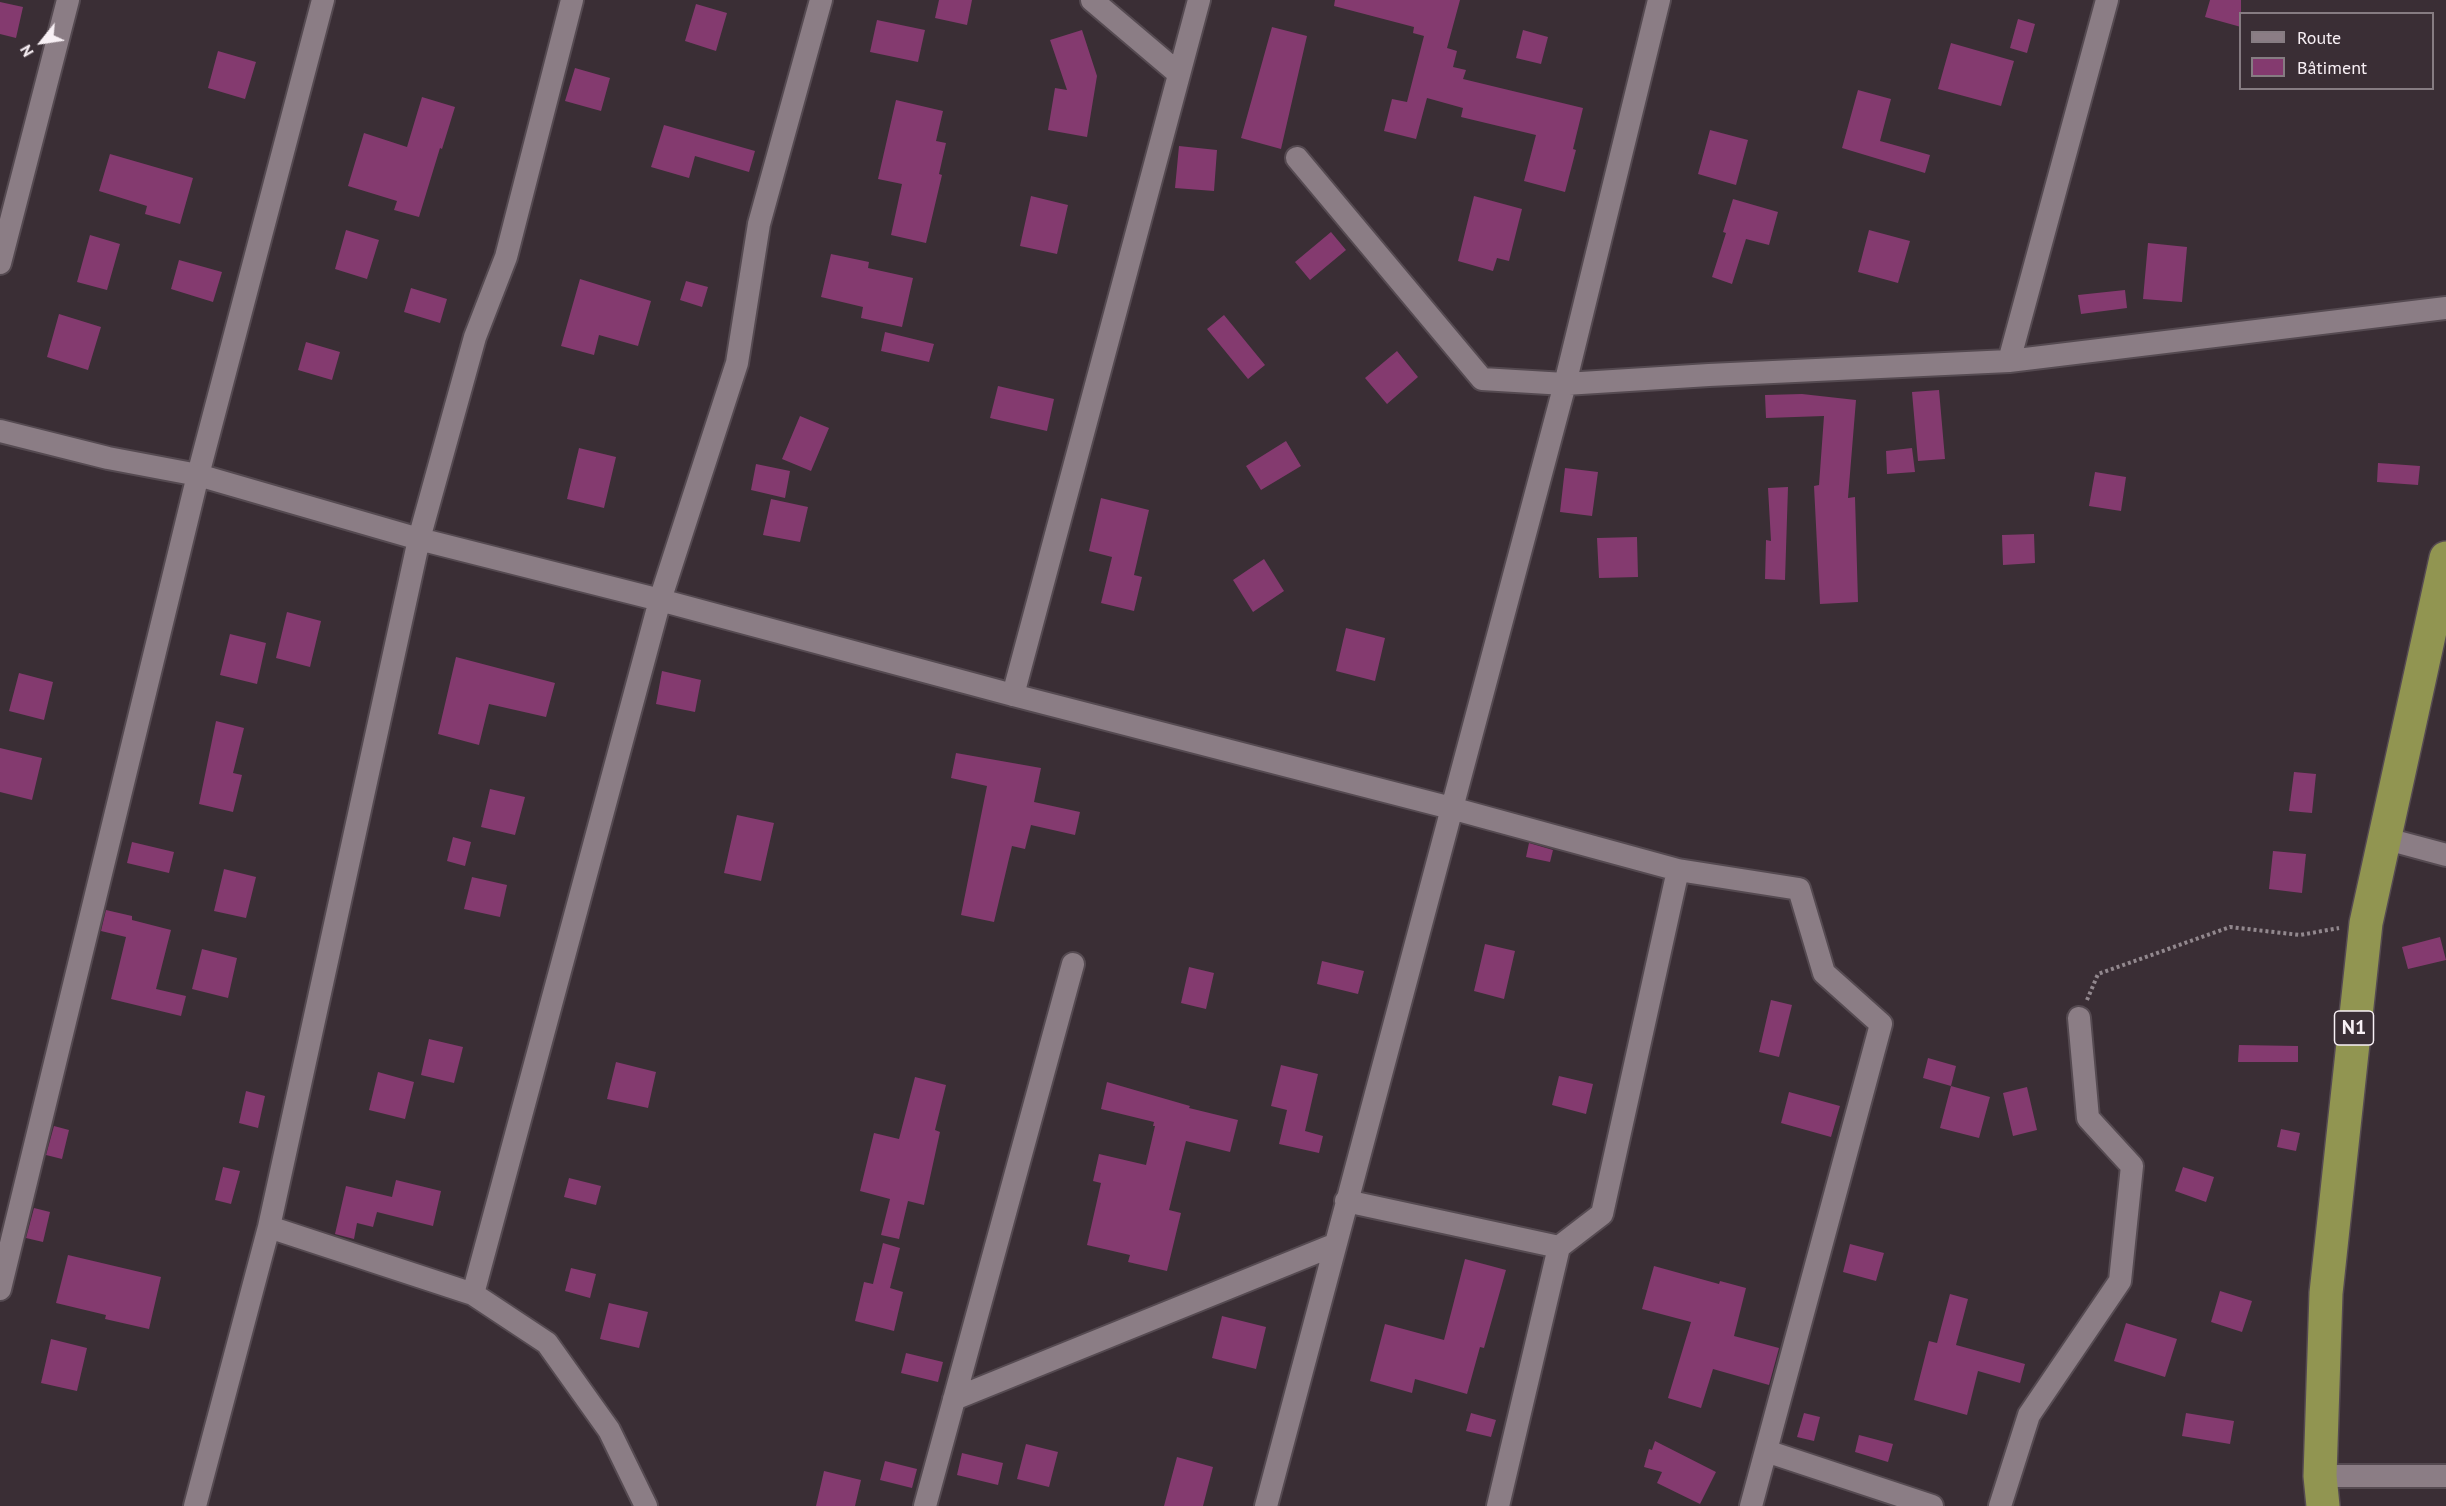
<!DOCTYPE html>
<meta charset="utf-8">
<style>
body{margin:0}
#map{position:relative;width:2446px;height:1506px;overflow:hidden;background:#3a2e35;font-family:"PT Sans",sans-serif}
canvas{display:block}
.legend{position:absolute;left:2239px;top:12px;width:195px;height:78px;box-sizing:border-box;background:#3a2e35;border:2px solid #867c82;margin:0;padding:8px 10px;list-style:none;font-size:18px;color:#f8f0f5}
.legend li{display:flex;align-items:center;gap:12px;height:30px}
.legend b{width:30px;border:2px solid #867c82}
.north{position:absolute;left:12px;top:12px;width:60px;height:60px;-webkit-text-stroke:4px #3a2e35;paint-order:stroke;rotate:240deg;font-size:16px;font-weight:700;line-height:24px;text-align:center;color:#f8f0f5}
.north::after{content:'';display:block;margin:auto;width:21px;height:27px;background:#f8f0f5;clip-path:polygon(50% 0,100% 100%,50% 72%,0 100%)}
</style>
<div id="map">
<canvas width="2446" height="1506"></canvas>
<ul class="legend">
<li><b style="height:8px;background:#8b7d85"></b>Route</li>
<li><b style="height:16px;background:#843a6f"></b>Bâtiment</li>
</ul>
<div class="north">N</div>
</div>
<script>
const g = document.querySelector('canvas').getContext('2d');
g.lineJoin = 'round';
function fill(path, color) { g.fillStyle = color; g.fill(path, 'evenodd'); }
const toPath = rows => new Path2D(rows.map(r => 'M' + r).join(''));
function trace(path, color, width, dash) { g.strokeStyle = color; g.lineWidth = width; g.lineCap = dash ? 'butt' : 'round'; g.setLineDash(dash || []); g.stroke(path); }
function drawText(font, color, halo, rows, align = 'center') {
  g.font = font + ' "PT Sans",sans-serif'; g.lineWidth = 4.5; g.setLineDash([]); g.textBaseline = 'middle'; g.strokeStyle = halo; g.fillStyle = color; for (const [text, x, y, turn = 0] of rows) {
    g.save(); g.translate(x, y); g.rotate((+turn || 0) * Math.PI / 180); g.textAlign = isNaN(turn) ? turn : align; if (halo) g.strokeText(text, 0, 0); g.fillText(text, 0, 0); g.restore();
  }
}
const building = toPath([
 [939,0,972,0,967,25,935,18],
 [1335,0,1460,0,1447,48,1457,51,1453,67,1466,70,1463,79,1583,108,1573,149,1576,150,1565,192,1524,181,1536,135,1461,117,1463,108,1427,98,1416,139,1384,131,1392,99,1407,102,1424,36,1413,33,1414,27,1334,6],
 [2210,0,2241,0,2241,27,2205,17],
 [0,2,23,7,16,38,0,34],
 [696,4,727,13,716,51,685,41],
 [2018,19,2035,24,2027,53,2010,48],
 [877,20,925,30,918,62,870,52],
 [1272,27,1307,36,1281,149,1241,138],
 [1082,30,1097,76,1087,137,1048,130,1055,88,1067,90,1050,40],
 [1523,30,1548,37,1541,64,1516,58],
 [1951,43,2014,61,2001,106,1938,89],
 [218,51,256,62,245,99,208,88],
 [575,68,610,78,601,111,565,101],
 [1858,90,1891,99,1880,141,1930,155,1925,173,1842,148],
 [422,97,455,107,442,149,440,148,419,217,394,210,397,201,348,186,364,133,407,147],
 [896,100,943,111,936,141,946,143,939,174,942,175,926,243,891,235,902,184,878,179],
 [664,125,755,151,749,172,695,156,689,178,651,167],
 [1710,130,1748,140,1736,185,1698,174],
 [1179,146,1217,150,1214,191,1175,188],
 [110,154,193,178,180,224,145,214,147,206,99,191],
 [1031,196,1068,205,1057,254,1020,246],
 [1474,196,1522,209,1509,261,1497,258,1493,271,1458,261],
 [1733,199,1778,212,1769,245,1746,239,1732,284,1712,277,1726,233,1723,232],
 [346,230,379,240,367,279,335,269],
 [1869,230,1910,241,1898,283,1858,272],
 [1331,232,1346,250,1310,280,1295,262],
 [90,235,120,244,107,290,77,282],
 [2148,243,2187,247,2182,302,2143,299],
 [831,254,869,262,868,268,913,278,902,327,861,318,863,307,821,297],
 [179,260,222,272,213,302,171,289],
 [580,279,651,301,638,346,599,335,594,355,561,346],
 [686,281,708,287,702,307,680,300],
 [411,288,447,299,440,323,404,312],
 [2125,290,2127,308,2081,314,2078,295],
 [59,314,101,327,88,370,47,357],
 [1224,315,1265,365,1248,379,1207,329],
 [885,332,934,344,929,362,881,351],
 [306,342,340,352,332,380,298,370],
 [1397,351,1418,377,1387,404,1365,378],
 [998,386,1054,399,1047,431,990,418],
 [1939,390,1945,459,1918,461,1912,392],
 [1802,394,1856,400,1848,498,1855,497,1858,602,1820,604,1814,486,1819,485,1824,416,1766,418,1765,395],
 [800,416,829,428,811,471,782,459],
 [1286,441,1301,466,1261,490,1246,466],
 [579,448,616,457,604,508,567,499],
 [1912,448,1915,472,1887,474,1886,451],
 [2378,463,2420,466,2418,485,2377,482],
 [756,464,790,471,785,498,751,490],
 [1565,468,1598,472,1592,516,1560,512],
 [2095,472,2126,477,2121,511,2089,506],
 [1788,487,1785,580,1765,579,1766,540,1771,541,1768,488],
 [1101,498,1149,510,1134,575,1142,577,1134,611,1101,603,1112,557,1089,551],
 [771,499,808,507,800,542,763,535],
 [2034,534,2035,563,2003,565,2002,535],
 [1637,537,1638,577,1599,578,1597,538],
 [1264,559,1284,591,1253,612,1233,580],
 [287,612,321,621,310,667,276,658],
 [1346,628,1385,638,1375,681,1336,671],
 [230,634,266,643,257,684,220,675],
 [456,657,555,683,546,717,489,704,479,745,438,734],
 [662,671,701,680,695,712,656,704],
 [19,673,53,682,44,720,9,711],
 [216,721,244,728,233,773,242,775,233,812,199,804],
 [0,748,42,758,32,800,0,792],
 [956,753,1041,768,1034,802,1080,812,1075,835,1031,825,1025,849,1012,846,994,922,961,915,987,786,951,778],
 [2294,772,2316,774,2312,813,2289,811],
 [490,789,525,797,515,835,481,827],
 [737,815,774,823,761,881,724,873],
 [453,837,471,842,465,866,447,861],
 [132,842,174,852,169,873,127,863],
 [1529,843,1553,850,1550,862,1526,857],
 [2273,851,2306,854,2302,893,2269,889],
 [224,869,256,877,246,918,214,911],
 [472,877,507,885,500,917,464,909],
 [106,910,132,916,132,920,171,930,156,989,186,996,181,1016,111,999,126,937,101,931],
 [2440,937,2446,960,2408,969,2402,947],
 [1485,944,1515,951,1504,999,1474,991],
 [202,949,237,958,228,998,192,989],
 [1322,961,1364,971,1358,994,1317,984],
 [1189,967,1214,973,1206,1009,1181,1003],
 [1771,1000,1792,1005,1779,1057,1759,1052],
 [429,1039,463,1047,454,1083,421,1075],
 [2239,1045,2298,1046,2298,1062,2238,1062],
 [1928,1058,1956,1066,1951,1086,1923,1078],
 [616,1062,656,1072,648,1108,607,1099],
 [1281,1065,1318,1074,1305,1131,1323,1136,1319,1153,1279,1144,1287,1110,1271,1106],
 [378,1072,414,1082,405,1119,369,1110],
 [1559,1076,1593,1084,1586,1114,1552,1105],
 [915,1077,946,1085,935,1130,940,1132,924,1205,908,1201,899,1239,881,1235,890,1199,860,1191,874,1133,899,1139],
 [1107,1082,1190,1106,1189,1108,1238,1120,1230,1152,1186,1141,1169,1210,1181,1213,1167,1271,1128,1262,1130,1255,1087,1245,1101,1183,1093,1181,1099,1154,1146,1165,1155,1126,1153,1126,1154,1122,1101,1109],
 [1951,1086,1990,1097,1979,1138,1940,1128],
 [2027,1087,2037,1130,2013,1136,2003,1093],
 [246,1091,265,1096,258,1128,239,1123],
 [1789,1092,1840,1106,1831,1137,1781,1123],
 [54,1126,69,1130,62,1159,46,1155],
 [2281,1129,2300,1133,2296,1151,2277,1147],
 [223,1167,240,1171,231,1204,215,1200],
 [2183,1167,2214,1177,2206,1202,2175,1191],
 [569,1178,601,1186,596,1205,564,1197],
 [396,1180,441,1191,433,1226,377,1212,373,1227,357,1223,354,1239,335,1234,346,1186,392,1197],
 [34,1208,50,1212,43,1242,26,1238],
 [883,1243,900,1248,890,1288,903,1292,894,1331,855,1321,864,1282,873,1284],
 [1850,1244,1884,1253,1876,1281,1843,1272],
 [68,1255,161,1277,149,1329,105,1319,106,1315,56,1303],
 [1465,1259,1506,1270,1484,1348,1480,1347,1467,1394,1415,1379,1412,1393,1370,1381,1385,1324,1444,1340],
 [1654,1266,1719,1284,1720,1281,1746,1288,1734,1336,1779,1348,1769,1385,1713,1369,1701,1408,1668,1398,1691,1322,1642,1309],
 [571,1268,596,1274,590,1298,565,1291],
 [2220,1291,2252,1301,2242,1332,2211,1322],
 [1950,1294,1968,1299,1956,1345,2025,1364,2020,1383,1978,1371,1967,1415,1914,1400,1929,1341,1937,1343],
 [609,1303,648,1312,639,1348,600,1339],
 [1222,1316,1266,1327,1256,1369,1212,1358],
 [2126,1323,2177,1339,2165,1377,2114,1361],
 [51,1339,87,1348,77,1391,41,1383],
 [906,1353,943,1362,938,1382,901,1373],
 [1471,1413,1496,1420,1491,1437,1466,1431],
 [1804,1413,1820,1417,1814,1441,1797,1437],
 [2186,1413,2234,1421,2230,1444,2182,1436],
 [1859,1435,1893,1444,1888,1462,1855,1452],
 [1655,1441,1716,1472,1700,1504,1657,1483,1662,1472,1644,1467,1649,1449,1652,1450],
 [1026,1444,1058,1452,1049,1487,1017,1479],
 [962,1453,1003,1463,998,1485,957,1475],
 [1177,1457,1213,1467,1203,1506,1164,1506],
 [885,1461,917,1469,912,1488,880,1480],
 [824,1471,861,1480,855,1506,816,1506]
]);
const path = toPath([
 [2087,1000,2098,974,2230,927,2300,935,2339,928]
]);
const minor = toPath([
 [1092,0,1178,73],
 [1297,158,1482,379,1565,384,1709,375,2009,361,2446,308],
 [0,263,68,0],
 [2009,361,2107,0],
 [0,431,108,458,198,475,419,539,660,600,1013,695,1451,808,1678,870,1799,889,1824,973,1881,1024,1751,1506],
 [1013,695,1199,0],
 [2383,838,2446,855],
 [1346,1201,1559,1247],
 [269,1227,473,1294,547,1343,609,1430,646,1506],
 [0,1289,198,475,323,0],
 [473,1294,660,600,737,363,759,224,821,0],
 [954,1399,1334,1245],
 [1766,1451,1932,1506],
 [2320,1476,2446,1476],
 [195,1506,269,1227,419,539,475,337,506,257,572,0],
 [925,1506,1073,964],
 [1266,1506,1565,384,1659,0],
 [1498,1506,1559,1247,1602,1214,1678,870],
 [2000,1506,2029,1415,2120,1281,2132,1166,2088,1118,2079,1018]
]);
const highway = toPath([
 [2323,1506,2320,1476,2326,1293,2366,923,2446,558]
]);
const shields = [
 [2354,1028,39]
];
const shieldNames = [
 ["N1",2354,1028]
];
fill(building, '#843a6f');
trace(minor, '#554a51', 26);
trace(highway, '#554a51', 36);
trace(path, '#92888e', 4, [3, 3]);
trace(minor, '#8b7d85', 22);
trace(highway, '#919551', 33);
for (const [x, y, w] of shields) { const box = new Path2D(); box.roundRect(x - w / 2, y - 17, w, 34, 4.5); g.fillStyle = '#3a2e35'; g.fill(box); trace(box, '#f8f0f5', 1.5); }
drawText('bold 20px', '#f8f0f5', null, shieldNames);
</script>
